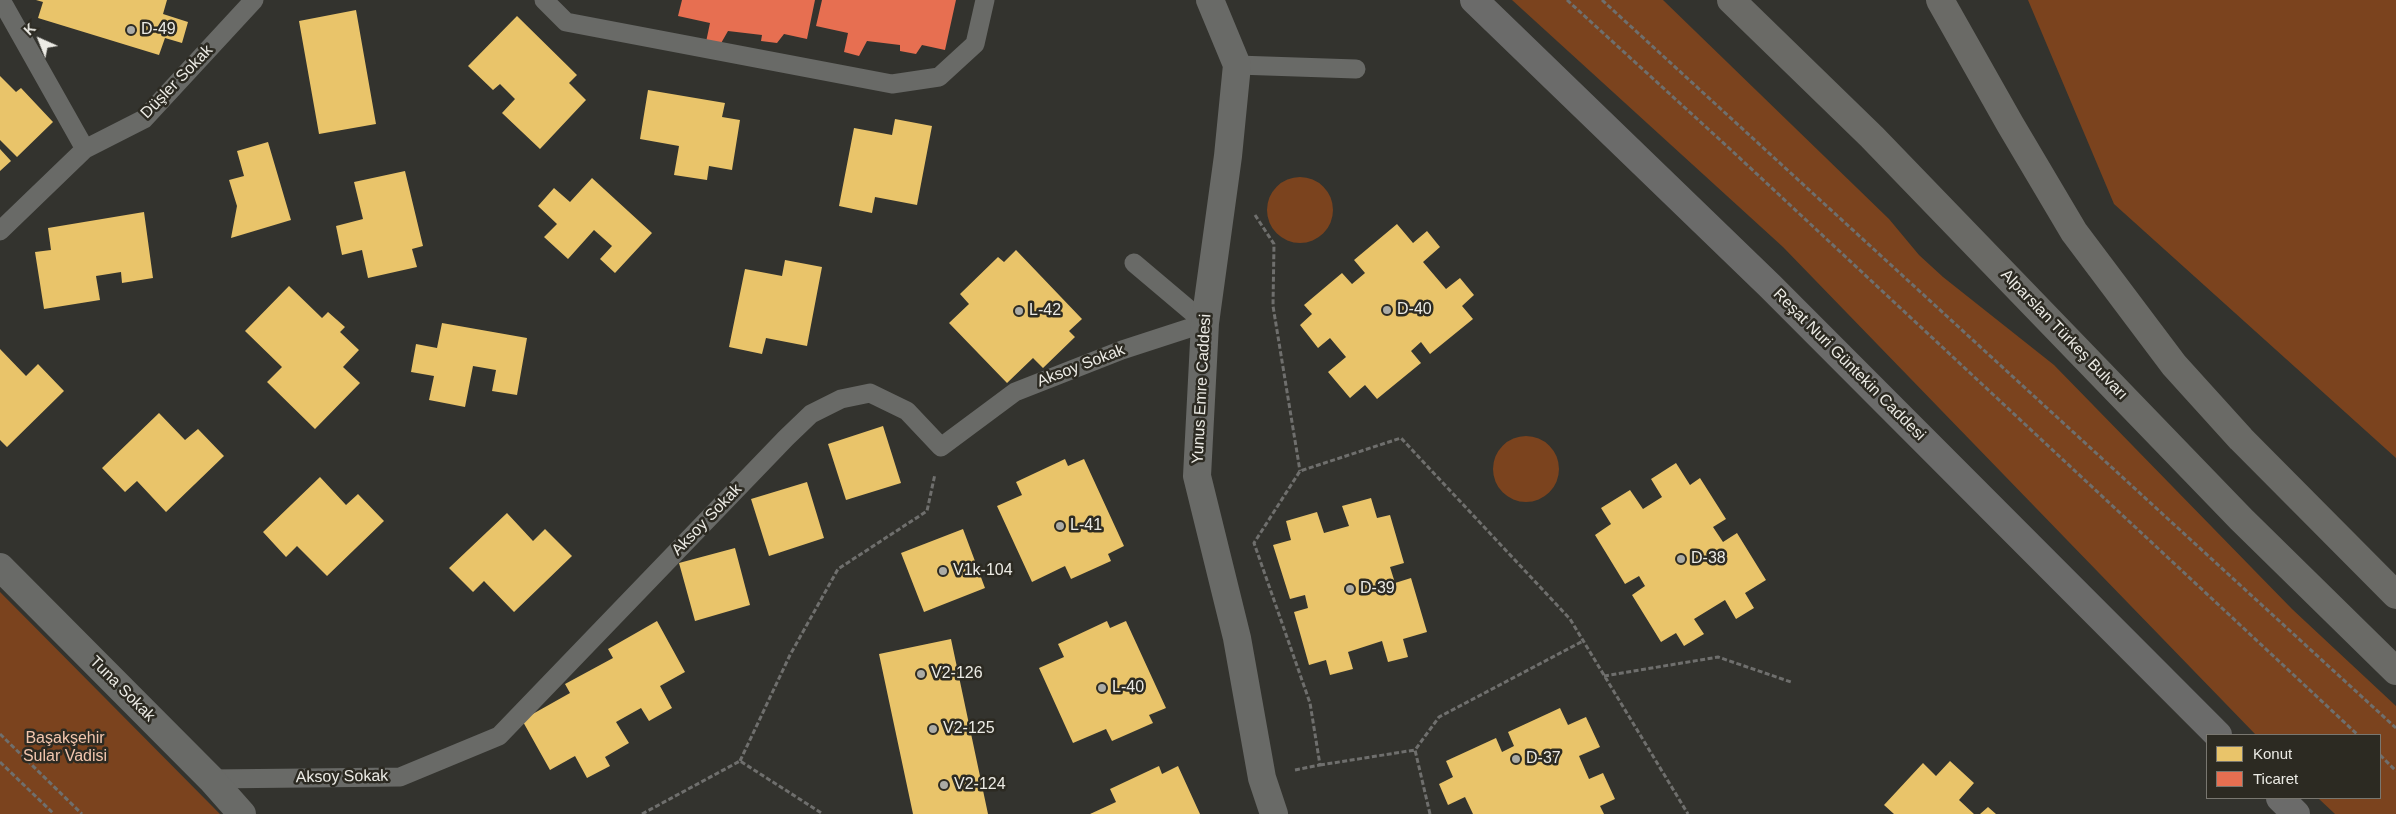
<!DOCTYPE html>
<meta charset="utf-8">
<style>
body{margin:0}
#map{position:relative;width:2396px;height:814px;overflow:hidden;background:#33332e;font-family:Helvetica,sans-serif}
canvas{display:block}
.legend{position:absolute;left:2206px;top:734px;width:175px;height:65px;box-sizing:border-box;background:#2c2a22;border:1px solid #797770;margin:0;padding:6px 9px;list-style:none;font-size:15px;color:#ecebe5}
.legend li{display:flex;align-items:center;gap:10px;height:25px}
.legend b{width:25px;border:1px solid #797770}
.north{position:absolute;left:15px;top:15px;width:50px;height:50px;-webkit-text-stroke:4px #2c2a22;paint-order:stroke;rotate:316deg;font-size:14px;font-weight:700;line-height:20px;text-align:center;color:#ecebe5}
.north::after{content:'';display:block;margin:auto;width:18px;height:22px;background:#ecebe5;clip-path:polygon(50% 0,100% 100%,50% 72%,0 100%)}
</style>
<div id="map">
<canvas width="2396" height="814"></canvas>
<ul class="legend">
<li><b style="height:14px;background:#e9c46a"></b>Konut</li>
<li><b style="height:14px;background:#e76f51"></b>Ticaret</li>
</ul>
<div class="north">K</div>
</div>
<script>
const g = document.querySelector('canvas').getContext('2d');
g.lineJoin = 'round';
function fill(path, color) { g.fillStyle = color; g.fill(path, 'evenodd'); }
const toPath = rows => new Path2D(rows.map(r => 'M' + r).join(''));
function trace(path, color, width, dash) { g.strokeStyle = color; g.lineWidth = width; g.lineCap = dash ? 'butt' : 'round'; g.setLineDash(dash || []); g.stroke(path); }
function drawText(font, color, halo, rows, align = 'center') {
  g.font = font + ' Helvetica,sans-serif'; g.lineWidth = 5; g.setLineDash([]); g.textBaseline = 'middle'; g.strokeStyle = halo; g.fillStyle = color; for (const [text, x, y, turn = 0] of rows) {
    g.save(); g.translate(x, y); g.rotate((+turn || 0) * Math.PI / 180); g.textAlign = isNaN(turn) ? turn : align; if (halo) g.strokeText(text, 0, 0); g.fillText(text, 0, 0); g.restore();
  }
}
const green = toPath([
 [1512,0,1663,0,1889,219,1919,255,1943,277,2054,365,2292,609,2396,706,2396,814,2335,814,2318,798,2380,798,2380,735,2256,735,1783,247],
 [2028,0,2396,0,2396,458,2114,204],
 '1267 210a33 33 0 1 1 66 0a33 33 0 1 1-66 0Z',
 '1493 469a33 33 0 1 1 66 0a33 33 0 1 1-66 0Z',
 [0,592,214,808,220,814,0,814]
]);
const homes = toPath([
 [36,0,167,0,163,14,188,22,182,43,165,38,159,55,38,18,43,2],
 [356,10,376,124,319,134,299,21],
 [517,16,577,75,569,83,586,100,540,149,502,113,515,99,500,84,493,90,468,66],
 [0,76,16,92,21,88,53,122,17,157,0,140],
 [648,90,725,103,722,117,740,120,732,170,709,166,707,180,674,175,679,146,640,139],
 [895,119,932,126,917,205,875,197,872,213,839,206,854,128,892,135],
 [268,142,291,220,231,238,237,206,229,180,244,176,237,151],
 [0,149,11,161,0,171],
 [405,171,423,246,412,249,417,267,368,278,362,250,342,255,336,226,363,219,354,182],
 [592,178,652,233,615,273,600,259,612,246,594,230,568,259,544,237,557,224,538,206,554,188,570,202],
 [144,212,153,278,122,283,121,272,96,276,100,300,44,309,35,252,51,250,48,228],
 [1397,224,1413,243,1427,231,1440,247,1423,262,1446,289,1460,278,1474,295,1462,306,1473,319,1430,354,1421,342,1411,351,1421,363,1377,399,1365,385,1350,398,1328,372,1346,357,1330,338,1318,348,1300,325,1312,314,1304,305,1342,273,1352,284,1365,273,1354,260],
 [1016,250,1082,319,1069,331,1075,337,1043,368,1033,358,1007,383,949,323,969,304,960,294,998,257,1004,262],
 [785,260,822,267,807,346,766,338,762,354,729,347,745,269,782,276],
 [289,286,322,318,328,312,345,327,340,332,359,350,343,367,360,383,315,429,267,382,282,367,245,331],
 [442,323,527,338,517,395,492,391,496,370,473,366,465,407,429,400,434,376,411,372,416,344,437,348],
 [0,349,26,376,38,364,64,391,7,447,0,440],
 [159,413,185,440,198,429,224,456,166,512,137,481,125,492,102,468],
 [883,426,901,483,846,500,828,444],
 [1065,459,1068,466,1084,459,1124,546,1108,554,1111,561,1071,579,1065,566,1032,582,997,506,1022,495,1016,482],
 [1676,463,1690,485,1700,478,1726,519,1713,527,1723,542,1737,533,1766,580,1745,593,1754,608,1736,619,1725,600,1694,619,1704,634,1684,646,1676,633,1661,642,1632,595,1645,586,1639,576,1625,584,1595,535,1611,524,1601,508,1630,490,1643,509,1662,497,1651,479],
 [320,477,346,505,358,494,384,521,327,576,297,546,286,557,263,532],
 [807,482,824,538,769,556,751,499],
 [1371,498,1377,518,1390,515,1404,563,1390,567,1395,583,1411,578,1427,632,1403,639,1408,657,1388,662,1382,641,1348,652,1353,669,1330,675,1326,660,1309,665,1294,612,1308,608,1305,595,1290,599,1273,545,1291,540,1286,521,1317,512,1324,533,1349,526,1342,506],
 [507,513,533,541,545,529,572,556,514,612,484,581,473,592,449,568],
 [963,529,985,588,924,612,901,553],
 [735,548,750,605,695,621,679,563],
 [657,621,685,672,660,686,672,708,649,721,641,708,616,722,629,743,605,757,610,766,587,778,575,756,550,770,522,720,570,693,565,684,613,658,608,649],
 [1107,621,1110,628,1126,621,1166,708,1149,715,1153,723,1112,741,1106,729,1073,743,1039,668,1064,657,1058,644],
 [951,639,988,814,913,814,879,654],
 [1560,708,1568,725,1586,717,1600,747,1579,756,1589,779,1603,773,1615,799,1600,806,1604,814,1473,814,1465,797,1448,805,1439,784,1453,777,1446,761,1496,738,1502,752,1514,746,1508,732],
 [1950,761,1974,783,1959,800,1974,814,1894,814,1884,805,1923,763,1936,776],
 [1159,766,1162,774,1178,766,1200,814,1090,814,1116,802,1110,789],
 [1988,807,1996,814,1980,814]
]);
const shops = toPath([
 [682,0,815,0,807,39,784,34,777,43,761,41,762,35,728,31,720,45,706,42,710,23,678,16],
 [822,0,956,0,945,50,922,45,916,54,900,51,900,45,867,41,859,56,844,52,848,33,816,26]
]);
const path = toPath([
 [1567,0,1730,149,2358,735],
 [1602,0,2396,728],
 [1255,215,1274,244,1273,306,1300,471],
 [1604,676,1718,657,1791,682],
 [0,734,82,814],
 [2380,755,2396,771],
 [740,761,790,655,838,569,927,511,935,474],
 [0,762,54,814],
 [1320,765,1415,750],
 [1295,770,1320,765,1310,703,1254,543,1300,471,1401,438,1570,619,1688,814],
 [642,814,740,761,823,814],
 [1430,814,1415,750,1439,717,1583,641]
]);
const service = toPath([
 [1,0,85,149],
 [544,0,566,22,892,84,939,77,975,44,985,0],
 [1237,65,1356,69],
 [0,231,85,149,144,119,254,0],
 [1134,263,1205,323],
 [211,779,400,777,499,736,786,438,811,414,841,399,870,393,907,411,941,447,1015,392,1122,350,1205,323]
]);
const minor = toPath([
 [0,567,211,779,242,814]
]);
const tertiary = toPath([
 [1210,0,1237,65,1228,156,1205,323,1197,476,1237,638,1262,778,1274,814]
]);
const secondary = toPath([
 [1474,0,1770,286,2218,735],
 [2280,798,2296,814]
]);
const primary = toPath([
 [1731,0,1872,137,2241,519,2396,671],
 [1940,0,2010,124,2074,232,2174,365,2241,439,2396,595]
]);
const markers = [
 [131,30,5,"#ababa5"],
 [1387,310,5,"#ababa5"],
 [1019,311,5,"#ababa5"],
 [1060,526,5,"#ababa5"],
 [1681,559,5,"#ababa5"],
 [943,571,5,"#ababa5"],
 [1350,589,5,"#ababa5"],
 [921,674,5,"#ababa5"],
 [1102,688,5,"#ababa5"],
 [933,729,5,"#ababa5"],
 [1516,759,5,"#ababa5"],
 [944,785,5,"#ababa5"]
];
const poiNames = [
 ["D-49",141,30],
 ["D-40",1397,310],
 ["L-42",1029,311],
 ["L-41",1070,526],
 ["D-38",1691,559],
 ["V1k-104",953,571],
 ["D-39",1360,589],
 ["V2-126",931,674],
 ["L-40",1112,688],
 ["V2-125",943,729],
 ["D-37",1526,759],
 ["V2-124",954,785]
];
const streetNames = [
 ["Düşler Sokak",177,82,-46],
 ["Alparslan Türkeş Bulvarı",2064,335,46],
 ["Reşat Nuri Güntekin Caddesi",1849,365,45],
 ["Aksoy Sokak",1081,366,-21],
 ["Yunus Emre Caddesi",1202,389,-87],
 ["Aksoy Sokak",707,520,-46],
 ["Tuna Sokak",122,689,45],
 ["Aksoy Sokak",342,777,-1]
];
const parkNames = [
 ["Başakşehir",65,739],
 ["Sular Vadisi",65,757]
];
fill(green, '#7b431e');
fill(homes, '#e9c46a');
fill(shops, '#e76f51');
trace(path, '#6f6f6d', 3, [5, 2.5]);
trace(service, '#696a67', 19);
trace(minor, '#696a67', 28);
trace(tertiary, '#696a67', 28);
trace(secondary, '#6b6b6a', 28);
trace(primary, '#6a6a66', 28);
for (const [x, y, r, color] of markers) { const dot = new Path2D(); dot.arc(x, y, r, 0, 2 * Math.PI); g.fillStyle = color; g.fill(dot); trace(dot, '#2c2a22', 2); }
drawText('16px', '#ecebe5', '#2c2a22', poiNames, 'left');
drawText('16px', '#ecebe5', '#2c2a22', streetNames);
drawText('16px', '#f2c6ae', '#2c2a22', parkNames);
</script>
